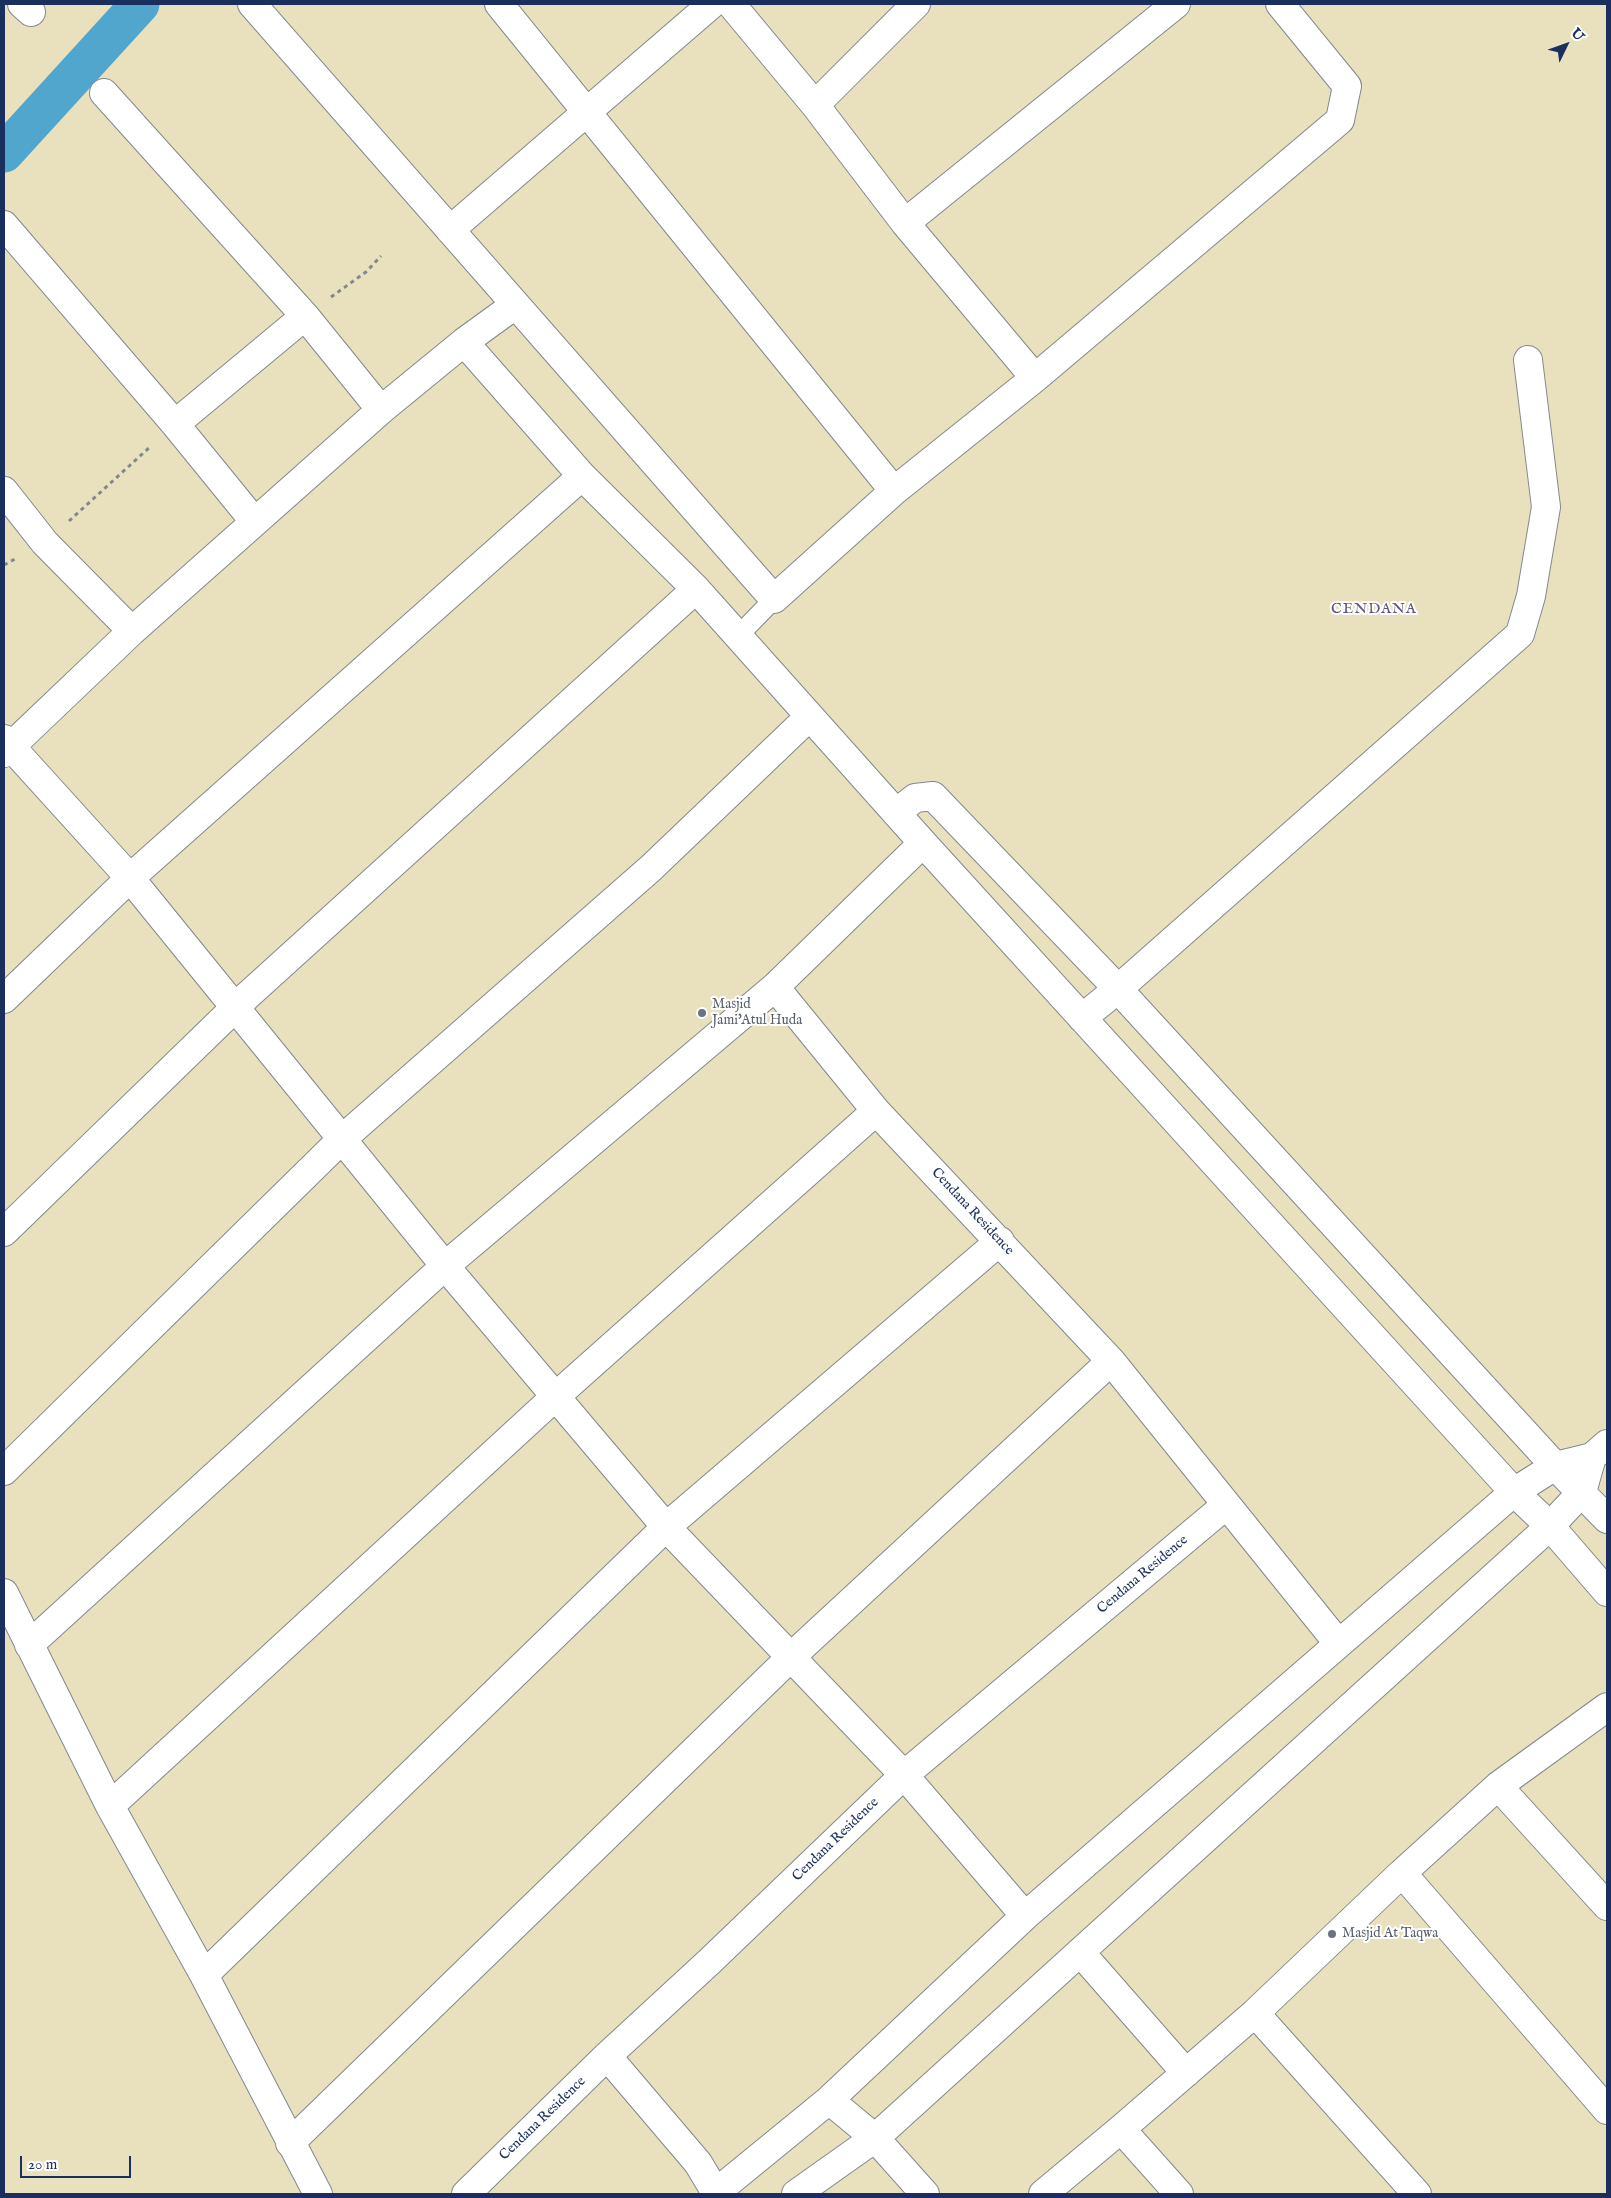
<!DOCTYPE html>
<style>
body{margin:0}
#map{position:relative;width:1611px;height:2198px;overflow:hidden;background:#e9e1bd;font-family:"IM FELL English",serif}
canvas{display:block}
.frame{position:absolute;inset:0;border:5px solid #1b2f5e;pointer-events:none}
.north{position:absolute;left:1541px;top:20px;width:50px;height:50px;-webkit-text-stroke:4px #fff;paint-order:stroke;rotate:48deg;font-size:14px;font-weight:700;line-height:20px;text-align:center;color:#1b2f5e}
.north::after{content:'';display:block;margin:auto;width:18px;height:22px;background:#1b2f5e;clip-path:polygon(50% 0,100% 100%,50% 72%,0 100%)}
.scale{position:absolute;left:20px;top:2156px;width:111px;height:22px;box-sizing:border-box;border:2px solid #1b2f5e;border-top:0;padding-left:6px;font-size:15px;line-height:18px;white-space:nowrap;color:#1b2f5e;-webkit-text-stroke:4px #fff;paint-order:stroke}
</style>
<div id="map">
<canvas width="1611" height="2198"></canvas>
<div class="frame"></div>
<div class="north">U</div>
<div class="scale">20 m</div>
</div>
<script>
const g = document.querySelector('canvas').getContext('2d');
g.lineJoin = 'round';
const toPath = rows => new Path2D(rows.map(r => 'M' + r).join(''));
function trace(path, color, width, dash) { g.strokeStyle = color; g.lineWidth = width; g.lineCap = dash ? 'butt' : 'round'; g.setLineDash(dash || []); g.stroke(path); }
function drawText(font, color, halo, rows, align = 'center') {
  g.font = font + ' "IM FELL English",serif'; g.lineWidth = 4; g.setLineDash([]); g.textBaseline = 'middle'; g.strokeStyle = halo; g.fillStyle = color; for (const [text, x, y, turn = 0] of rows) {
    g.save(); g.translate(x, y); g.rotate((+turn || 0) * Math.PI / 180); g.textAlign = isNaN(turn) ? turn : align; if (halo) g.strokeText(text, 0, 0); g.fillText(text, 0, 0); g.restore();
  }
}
const canal = toPath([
 [4,153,140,4]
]);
const path = toPath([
 [331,297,366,272,381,256],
 [69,521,151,446],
 [4,565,15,559]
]);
const service = toPath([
 [738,636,774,599]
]);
const minor = toPath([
 [22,4,31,12],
 [252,4,774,599,894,491,1035,378,1340,120,1347,86,1280,4],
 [499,4,894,491],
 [731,4,815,105,905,223,1035,378],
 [104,93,305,316,381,410],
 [815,105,916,4],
 [905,223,1176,4],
 [4,225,175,424,254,521],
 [450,230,712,4],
 [464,342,582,476,696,589,923,843,1514,1492,1550,1526,1607,1592],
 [175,424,305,316],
 [4,491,45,543,132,631],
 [4,739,130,878,445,1266,666,1527,904,1775,1025,1916],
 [4,753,132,631,381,410,464,342,515,305],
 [896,813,915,798,933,796,1118,989,1555,1466,1607,1519],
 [775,987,876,1111,1111,1361,1338,1643],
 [4,999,130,878,582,476],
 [1082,1018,1118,989,1520,634,1531,596,1546,507,1528,360],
 [4,1232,247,996,696,589],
 [4,1471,342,1139,651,868,809,717],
 [4,1593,110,1806,204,1975,318,2194],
 [29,1645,445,1266,775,987,923,843],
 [1498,1786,1607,1906],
 [110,1806,555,1397,876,1111],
 [1402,1873,1607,2110],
 [1080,1952,1186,2073],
 [204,1975,666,1527,1000,1241],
 [1255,2013,1417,2194],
 [607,2056,698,2163,716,2193],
 [829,2100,875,2138,925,2194],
 [1121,2129,1179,2194],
 [290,2143,792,1656,1111,1361],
 [466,2194,607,2056,709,1962,904,1775,1225,1506],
 [714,2194,829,2100,1025,1916,1514,1492,1555,1466,1592,1457,1607,1444],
 [796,2194,875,2138,1550,1526,1582,1492,1592,1457],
 [1043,2194,1121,2129,1255,2013,1402,1873,1498,1786,1607,1707]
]);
const markers = [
 [702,1013,5,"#6b7280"],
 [1332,1934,5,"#6b7280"]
];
const worshipNames = [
 ["Masjid",712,1005],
 ["Jami'Atul Huda",712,1021],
 ["Masjid At Taqwa",1342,1934]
];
const streetNames = [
 ["Cendana Residence",972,1212,47],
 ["Cendana Residence",1143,1575,-40],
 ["Cendana Residence",836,1840,-44],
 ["Cendana Residence",543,2119,-44]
];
const neighbourhoodNames = [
 ["CENDANA",1374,610]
];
trace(canal, '#51a6cd', 39);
trace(service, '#82888e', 21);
trace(minor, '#82888e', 30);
trace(path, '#82888e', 3, [4, 4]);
trace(service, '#fff', 19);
trace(minor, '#fff', 28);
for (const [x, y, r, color] of markers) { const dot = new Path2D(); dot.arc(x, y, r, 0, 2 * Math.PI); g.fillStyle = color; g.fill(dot); trace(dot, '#fff', 2); }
drawText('14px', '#5b616d', '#fff', worshipNames, 'left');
drawText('14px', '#1b2f5e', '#fff', streetNames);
g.letterSpacing = '1px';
drawText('15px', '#62547b', '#fff', neighbourhoodNames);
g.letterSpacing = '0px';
</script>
